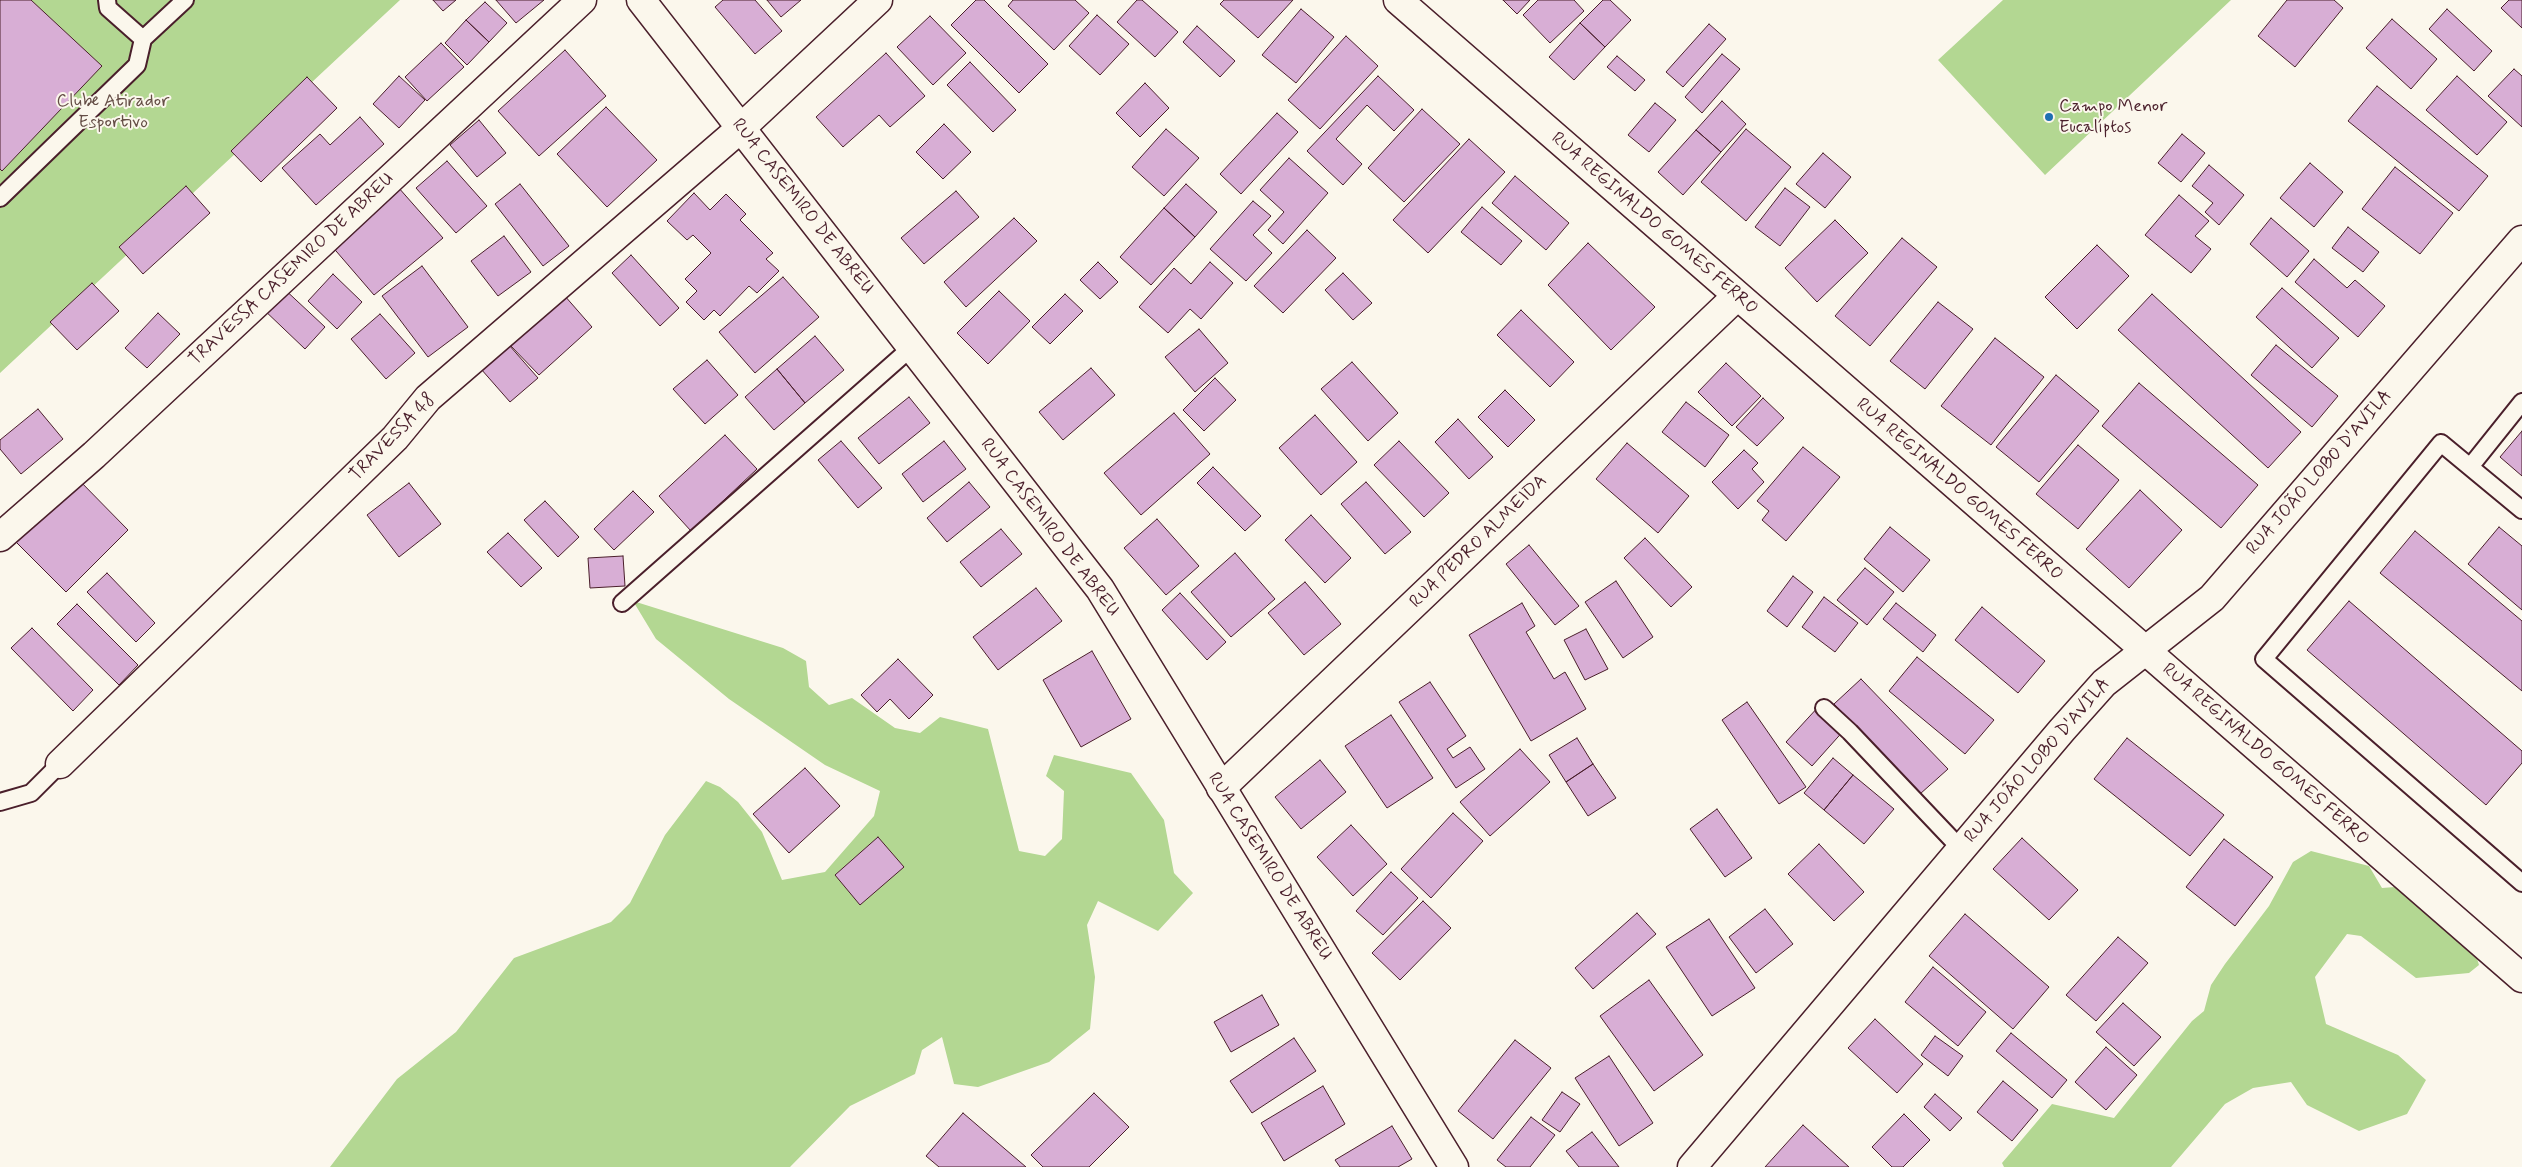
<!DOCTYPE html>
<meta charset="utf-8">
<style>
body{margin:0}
canvas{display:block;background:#fbf7ec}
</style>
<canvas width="2522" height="1167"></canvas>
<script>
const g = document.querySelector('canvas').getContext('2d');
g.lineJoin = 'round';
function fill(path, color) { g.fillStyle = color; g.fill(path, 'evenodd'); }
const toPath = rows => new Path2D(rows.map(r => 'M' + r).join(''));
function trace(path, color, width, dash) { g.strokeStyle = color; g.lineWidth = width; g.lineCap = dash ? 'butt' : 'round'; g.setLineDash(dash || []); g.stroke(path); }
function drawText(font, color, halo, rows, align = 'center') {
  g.font = font + ' Mynerve,sans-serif'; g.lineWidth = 4; g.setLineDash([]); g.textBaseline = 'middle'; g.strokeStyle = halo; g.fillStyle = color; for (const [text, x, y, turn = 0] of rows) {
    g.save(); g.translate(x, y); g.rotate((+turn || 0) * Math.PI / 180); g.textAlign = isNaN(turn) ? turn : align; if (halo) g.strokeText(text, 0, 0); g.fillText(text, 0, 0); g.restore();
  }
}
const green = toPath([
 [0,0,400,0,0,373],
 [2003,0,2231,0,2045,175,1938,60],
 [633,601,783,648,806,661,809,687,829,705,852,698,895,728,920,733,940,717,988,729,1019,851,1045,856,1062,839,1064,791,1046,776,1054,755,1131,773,1164,820,1174,873,1193,893,1158,931,1098,901,1087,925,1095,977,1090,1029,1049,1062,978,1087,954,1084,942,1037,922,1050,915,1074,850,1106,790,1167,330,1167,397,1079,456,1032,514,958,611,922,630,903,665,835,706,781,720,787,738,802,762,832,782,880,825,872,874,816,880,791,825,765,729,699,656,639],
 [2311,851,2369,866,2382,888,2395,887,2475,952,2479,965,2469,973,2416,978,2361,936,2347,934,2315,977,2326,1024,2398,1055,2426,1080,2407,1114,2359,1131,2307,1105,2291,1082,2253,1088,2225,1104,2171,1167,2004,1167,2002,1163,2052,1104,2114,1118,2192,1021,2204,1011,2211,985,2225,964,2269,906,2293,862]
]);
const building = toPath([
 [0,0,31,0,102,66,2,171,0,169,0,0],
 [433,0,456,0,443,11,433,0],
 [496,0,544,0,516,23,496,0],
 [723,0,755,0,782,31,755,54,715,7,723,0],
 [767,0,801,0,781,17,767,0],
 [976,0,984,0,1048,64,1019,93,951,25,976,0],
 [1013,0,1075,0,1089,13,1054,50,1008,6,1013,0],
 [1137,0,1142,0,1178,32,1155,57,1117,22,1137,0],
 [1224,0,1293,0,1258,38,1220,4,1224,0],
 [1503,0,1530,0,1517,14,1503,0],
 [1538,0,1574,0,1584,11,1550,43,1523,15,1538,0],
 [1603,0,1610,0,1631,20,1605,47,1580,23,1603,0],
 [2287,0,2334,0,2343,8,2295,67,2258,36,2287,0],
 [2509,0,2522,0,2522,28,2501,8,2509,0],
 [485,2,507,23,489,42,466,20,485,2],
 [1301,9,1334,37,1296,83,1262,55,1301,9],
 [2447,9,2492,51,2474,71,2429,29,2447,9],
 [1097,15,1129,44,1100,75,1069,46,1097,15],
 [930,16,966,53,933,85,897,47,930,16],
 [2392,19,2437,59,2411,89,2366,48,2392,19],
 [466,20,489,42,467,65,445,43,466,20],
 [1580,23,1605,47,1574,80,1549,57,1580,23],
 [1709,24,1726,39,1683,87,1666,72,1709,24],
 [1197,26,1235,61,1220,77,1183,42,1197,26],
 [1346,36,1378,66,1320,129,1288,100,1346,36],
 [441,43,464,67,427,101,405,77,441,43],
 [565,50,606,96,539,156,498,111,565,50],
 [886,53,925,96,890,127,879,115,843,147,816,117,886,53],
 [1722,54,1740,69,1702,113,1685,97,1722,54],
 [1617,56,1645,80,1635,91,1607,67,1617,56],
 [970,62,1016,110,993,132,947,85,970,62],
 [2514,69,2522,76,2522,127,2488,96,2514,69],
 [399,76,425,100,399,128,373,104,399,76],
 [1378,76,1414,110,1394,131,1367,105,1336,139,1362,164,1343,185,1307,151,1378,76],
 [2457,76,2507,122,2477,155,2426,110,2457,76],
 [307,77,337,108,261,182,231,151,307,77],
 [1145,83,1169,108,1140,137,1116,113,1145,83],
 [2377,86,2488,176,2459,211,2348,121,2377,86],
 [1722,101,1746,124,1721,152,1696,130,1722,101],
 [1655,103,1676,120,1649,152,1628,135,1655,103],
 [606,107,657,160,607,207,557,154,606,107],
 [1422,109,1460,144,1404,202,1368,168,1422,109],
 [1277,113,1298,132,1241,194,1220,174,1277,113],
 [360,117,384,144,316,205,282,168,320,134,330,145,360,117],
 [479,120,506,153,477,177,450,145,479,120],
 [944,124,971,152,943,179,916,152,944,124],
 [1166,129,1199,158,1164,196,1132,167,1166,129],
 [1746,129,1791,167,1746,221,1701,182,1746,129],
 [1696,130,1721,152,1683,195,1658,172,1696,130],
 [2182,134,2205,153,2181,182,2158,163,2182,134],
 [1469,139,1505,172,1428,253,1393,220,1469,139],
 [1823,153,1851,177,1825,208,1796,184,1823,153],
 [1289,158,1328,193,1283,244,1268,230,1284,212,1260,190,1289,158],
 [447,161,487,206,456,233,416,188,447,161],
 [2310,163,2343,192,2314,227,2280,198,2310,163],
 [2209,165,2244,195,2219,225,2205,212,2213,203,2192,186,2209,165],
 [2395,167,2453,213,2420,254,2362,209,2395,167],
 [1515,176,1569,223,1546,250,1492,203,1515,176],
 [520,184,569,246,543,266,495,204,520,184],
 [1186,184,1217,212,1195,237,1164,208,1186,184],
 [186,186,210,213,143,274,119,247,186,186],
 [398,187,443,238,374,295,330,244,398,187],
 [1785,188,1810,207,1780,246,1755,227,1785,188],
 [956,191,979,217,924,264,901,238,956,191],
 [694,193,710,210,726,194,746,214,740,220,773,253,766,259,779,271,757,293,749,286,720,316,714,310,704,320,686,302,697,291,685,279,711,253,693,235,687,240,667,221,694,193],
 [2179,195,2209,221,2195,236,2211,249,2191,273,2145,235,2179,195],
 [1253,201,1271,216,1253,235,1272,253,1246,281,1210,249,1253,201],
 [1482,207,1522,241,1501,265,1461,232,1482,207],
 [1164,208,1195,237,1151,285,1120,257,1164,208],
 [1014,218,1037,241,966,307,944,282,1014,218],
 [2271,218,2309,251,2287,277,2250,244,2271,218],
 [1835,220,1868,253,1817,302,1785,268,1835,220],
 [2348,227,2379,252,2363,272,2332,248,2348,227],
 [1307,230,1336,258,1283,313,1254,286,1307,230],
 [504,236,531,272,498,296,471,261,504,236],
 [1902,238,1937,267,1870,346,1835,316,1902,238],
 [1588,243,1655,307,1611,350,1548,285,1588,243],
 [2097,245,2129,276,2077,329,2045,297,2097,245],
 [631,255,679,308,660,326,612,273,631,255],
 [2314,259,2347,288,2355,280,2385,306,2358,337,2295,282,2314,259],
 [1098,262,1118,282,1100,299,1080,280,1098,262],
 [1210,262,1233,283,1201,319,1190,309,1168,333,1139,307,1174,268,1191,284,1210,262],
 [422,266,468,327,428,357,382,296,422,266],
 [1343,273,1372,303,1353,320,1325,290,1343,273],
 [333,274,362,302,337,329,308,301,333,274],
 [783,277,819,317,755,373,719,332,783,277],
 [92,283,119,311,77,350,50,322,92,283],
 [281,286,325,327,305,349,261,307,281,286],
 [2282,288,2339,338,2312,368,2256,317,2282,288],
 [999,291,1030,321,988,364,957,333,999,291],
 [1065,294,1083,311,1050,344,1032,327,1065,294],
 [2152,294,2301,432,2268,468,2118,330,2152,294],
 [564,295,592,327,539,375,510,345,564,295],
 [1938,302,1973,329,1925,389,1890,361,1938,302],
 [1521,310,1574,362,1550,387,1497,335,1521,310],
 [158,313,180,334,147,368,125,348,158,313],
 [380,314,415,353,386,379,351,339,380,314],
 [1199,329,1228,363,1195,392,1165,357,1199,329],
 [815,336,844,370,805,403,777,369,815,336],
 [1995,338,2044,377,1991,445,1941,406,1995,338],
 [509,345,538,378,510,402,481,369,509,345],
 [2276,345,2338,396,2312,427,2251,375,2276,345],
 [707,360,738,395,705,424,673,389,707,360],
 [1352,362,1398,413,1368,441,1321,389,1352,362],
 [1726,363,1761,396,1732,426,1698,392,1726,363],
 [1091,368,1115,395,1063,440,1039,412,1091,368],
 [777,369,805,403,774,430,745,397,777,369],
 [2056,375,2099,411,2039,482,1996,447,2056,375],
 [1215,378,1236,400,1204,431,1183,410,1215,378],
 [2139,383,2258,485,2221,528,2102,426,2139,383],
 [1505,390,1535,420,1508,447,1478,417,1505,390],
 [909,397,930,423,879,464,858,438,909,397],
 [1763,398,1784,418,1757,446,1736,427,1763,398],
 [1686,402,1729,435,1705,467,1662,432,1686,402],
 [38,409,63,439,21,474,0,449,0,440,38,409],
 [1174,413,1210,454,1141,515,1104,473,1174,413],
 [1315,415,1357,462,1321,495,1279,448,1315,415],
 [1458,419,1493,457,1469,479,1435,442,1458,419],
 [2522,431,2522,476,2500,457,2522,431],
 [725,435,757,469,691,531,659,496,725,435],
 [841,441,882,488,858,508,818,460,841,441],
 [944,441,966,469,923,502,902,474,944,441],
 [1399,441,1449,493,1424,517,1374,465,1399,441],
 [1627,443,1689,496,1658,533,1596,479,1627,443],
 [2078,445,2119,480,2078,529,2036,494,2078,445],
 [1803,447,1840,477,1786,541,1762,520,1769,511,1757,501,1803,447],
 [1744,450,1758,463,1752,469,1764,482,1738,509,1712,482,1744,450],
 [1213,467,1261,516,1245,531,1197,483,1213,467],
 [75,476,128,530,66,592,12,538,75,476],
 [969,482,990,507,947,542,927,518,969,482],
 [1366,482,1411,532,1385,554,1341,504,1366,482],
 [409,483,441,524,399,557,367,515,409,483],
 [2140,490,2182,530,2129,588,2086,549,2140,490],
 [633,491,654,512,614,550,594,529,633,491],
 [545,501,579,537,558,557,524,520,545,501],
 [1311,515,1351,558,1325,583,1285,540,1311,515],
 [1157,519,1199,566,1166,595,1124,548,1157,519],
 [1890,527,1930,560,1903,592,1864,559,1890,527],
 [2499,527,2522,546,2522,610,2468,564,2499,527],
 [1001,529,1022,554,981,587,960,562,1001,529],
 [2415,531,2522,621,2522,691,2380,573,2415,531],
 [508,533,542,568,521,587,487,552,508,533],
 [1645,538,1692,587,1671,607,1624,558,1645,538],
 [1529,545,1579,606,1555,625,1506,564,1529,545],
 [1235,553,1275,599,1231,637,1191,592,1235,553],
 [623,556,625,586,590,588,588,558,623,556],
 [1865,568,1894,592,1867,625,1837,600,1865,568],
 [107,573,155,623,136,642,87,592,107,573],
 [1793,576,1813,592,1787,627,1767,611,1793,576],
 [1616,581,1653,637,1623,658,1585,602,1616,581],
 [1305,582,1341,624,1304,655,1268,613,1305,582],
 [1036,588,1062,621,998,670,973,637,1036,588],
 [1180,593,1226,642,1207,660,1162,610,1180,593],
 [1824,597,1858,623,1835,652,1802,627,1824,597],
 [2349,601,2522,751,2522,763,2486,805,2307,650,2349,601],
 [1522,603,1535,626,1526,632,1554,679,1565,672,1586,709,1531,741,1469,635,1522,603],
 [1896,603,1936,635,1923,652,1883,619,1896,603],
 [77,604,138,665,119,685,57,624,77,604],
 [1982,607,2045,661,2018,693,1955,640,1982,607],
 [32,628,93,690,73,711,11,648,32,628],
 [1586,629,1608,669,1585,680,1564,640,1586,629],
 [1092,651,1131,719,1081,747,1043,680,1092,651],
 [1917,657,1994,720,1965,754,1889,691,1917,657],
 [898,659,933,695,909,719,890,699,877,712,861,695,898,659],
 [1861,679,1948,769,1920,794,1834,704,1861,679],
 [1430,682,1466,736,1447,749,1453,758,1470,747,1485,769,1456,788,1399,702,1430,682],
 [1747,702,1806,787,1779,804,1722,720,1747,702],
 [1820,705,1846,728,1812,766,1786,742,1820,705],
 [1391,715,1433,778,1387,808,1345,746,1391,715],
 [1577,738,1593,764,1566,782,1549,755,1577,738],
 [2127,738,2224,815,2190,856,2094,779,2127,738],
 [1520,749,1550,782,1490,836,1460,802,1520,749],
 [1833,758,1853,775,1824,810,1804,793,1833,758],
 [1320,760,1346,792,1301,829,1275,797,1320,760],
 [1593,764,1616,798,1588,816,1566,782,1593,764],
 [805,768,840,806,789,853,753,814,805,768],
 [1853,775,1894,809,1864,844,1824,810,1853,775],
 [1717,809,1752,858,1725,877,1690,829,1717,809],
 [1453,813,1483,841,1431,898,1401,869,1453,813],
 [1351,825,1387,864,1353,896,1317,857,1351,825],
 [878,837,904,867,860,905,835,875,878,837],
 [2022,838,2078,890,2049,920,1993,869,2022,838],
 [2224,839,2273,877,2235,926,2186,887,2224,839],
 [1819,844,1864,892,1834,921,1788,874,1819,844],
 [1391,872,1418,898,1383,935,1356,911,1391,872],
 [1423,901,1451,928,1400,980,1372,953,1423,901],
 [1765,909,1793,944,1756,973,1729,937,1765,909],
 [1637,913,1656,934,1593,989,1575,968,1637,913],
 [1965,914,2049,987,2013,1029,1929,956,1965,914],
 [1709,919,1755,988,1712,1016,1666,947,1709,919],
 [2118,937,2148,963,2096,1021,2066,995,2118,937],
 [1933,967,1986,1012,1958,1046,1905,1002,1933,967],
 [1649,980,1703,1055,1654,1091,1600,1016,1649,980],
 [1262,995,1279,1025,1231,1052,1214,1022,1262,995],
 [2123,1003,2161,1037,2134,1066,2096,1032,2123,1003],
 [1875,1019,1923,1064,1897,1093,1848,1048,1875,1019],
 [2011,1033,2067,1080,2052,1098,1996,1051,2011,1033],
 [1935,1036,1963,1056,1948,1076,1921,1055,1935,1036],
 [1294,1038,1316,1071,1252,1113,1230,1081,1294,1038],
 [1515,1040,1551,1068,1493,1139,1458,1111,1515,1040],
 [2106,1047,2137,1075,2106,1110,2075,1082,2106,1047],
 [1609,1056,1653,1123,1619,1146,1575,1078,1609,1056],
 [2003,1081,2038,1110,2012,1141,1977,1112,2003,1081],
 [1323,1086,1345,1124,1284,1161,1261,1123,1323,1086],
 [1562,1092,1580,1104,1560,1132,1542,1120,1562,1092],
 [1094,1093,1129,1127,1089,1167,1043,1167,1031,1155,1094,1093],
 [1935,1094,1962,1118,1950,1131,1924,1107,1935,1094],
 [963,1113,1026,1167,939,1167,926,1156,963,1113],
 [1904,1114,1930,1140,1903,1167,1892,1167,1872,1147,1904,1114],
 [1531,1117,1555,1135,1530,1167,1506,1167,1497,1160,1531,1117],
 [1803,1125,1849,1167,1765,1167,1803,1125],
 [1392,1126,1412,1159,1398,1167,1340,1167,1335,1160,1392,1126],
 [1592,1132,1619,1167,1579,1167,1566,1151,1592,1132]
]);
const service = toPath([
 [107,0,108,8,143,39],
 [0,198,137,65,143,39,185,0],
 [2470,467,2522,402],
 [2522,510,2441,443,2264,659,2522,883],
 [622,603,912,347],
 [1824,708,1850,732,1961,849],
 [0,802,31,793,60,764]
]);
const minor = toPath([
 [1398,0,2522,978],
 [0,537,94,455,582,0],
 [60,764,395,438,428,398,741,128,878,0],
 [1221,788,1737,296],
 [1692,1167,2062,730,2104,683,2212,598,2522,240]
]);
const tertiary = toPath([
 [641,0,1100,589,1454,1167]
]);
const markers = [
 [2049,117,5,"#1f6fb2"]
];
const parkNames = [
 ["Clube Atirador",113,102],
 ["Esportivo",113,123]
];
const poiNames = [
 ["Campo Menor",2059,107],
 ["Eucalíptos",2059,128]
];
const streetNames = [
 ["RUA CASEMIRO DE ABREU",802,207,52],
 ["RUA REGINALDO GOMES FERRO",1654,224,41],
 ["TRAVESSA CASEMIRO DE ABREU",292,270,-43],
 ["TRAVESSA 48",393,438,-46],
 ["RUA JOÃO LOBO D'AVILA",2320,473,-49],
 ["RUA REGINALDO GOMES FERRO",1959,490,41],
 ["RUA CASEMIRO DE ABREU",1049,528,53],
 ["RUA PEDRO ALMEIDA",1479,542,-44],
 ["RUA REGINALDO GOMES FERRO",2265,755,41],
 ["RUA JOÃO LOBO D'AVILA",2038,761,-49],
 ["RUA CASEMIRO DE ABREU",1269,867,58]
];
fill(green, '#b3d792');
fill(building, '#d8aed5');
trace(building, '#4a1f2b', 1);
trace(service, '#4a1f2b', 20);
trace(minor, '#4a1f2b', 31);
trace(tertiary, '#4a1f2b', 31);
trace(service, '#fbf7ec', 16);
trace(minor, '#fbf7ec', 28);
trace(tertiary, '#fbf7ec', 28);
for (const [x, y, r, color] of markers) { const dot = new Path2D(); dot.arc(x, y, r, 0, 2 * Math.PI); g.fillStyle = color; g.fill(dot); trace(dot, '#fbf7ec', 2); }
drawText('18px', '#644d45', '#fbf7ec', parkNames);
drawText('18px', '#4a1f2b', '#fbf7ec', poiNames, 'left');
drawText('18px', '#4a1f2b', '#fbf7ec', streetNames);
</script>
